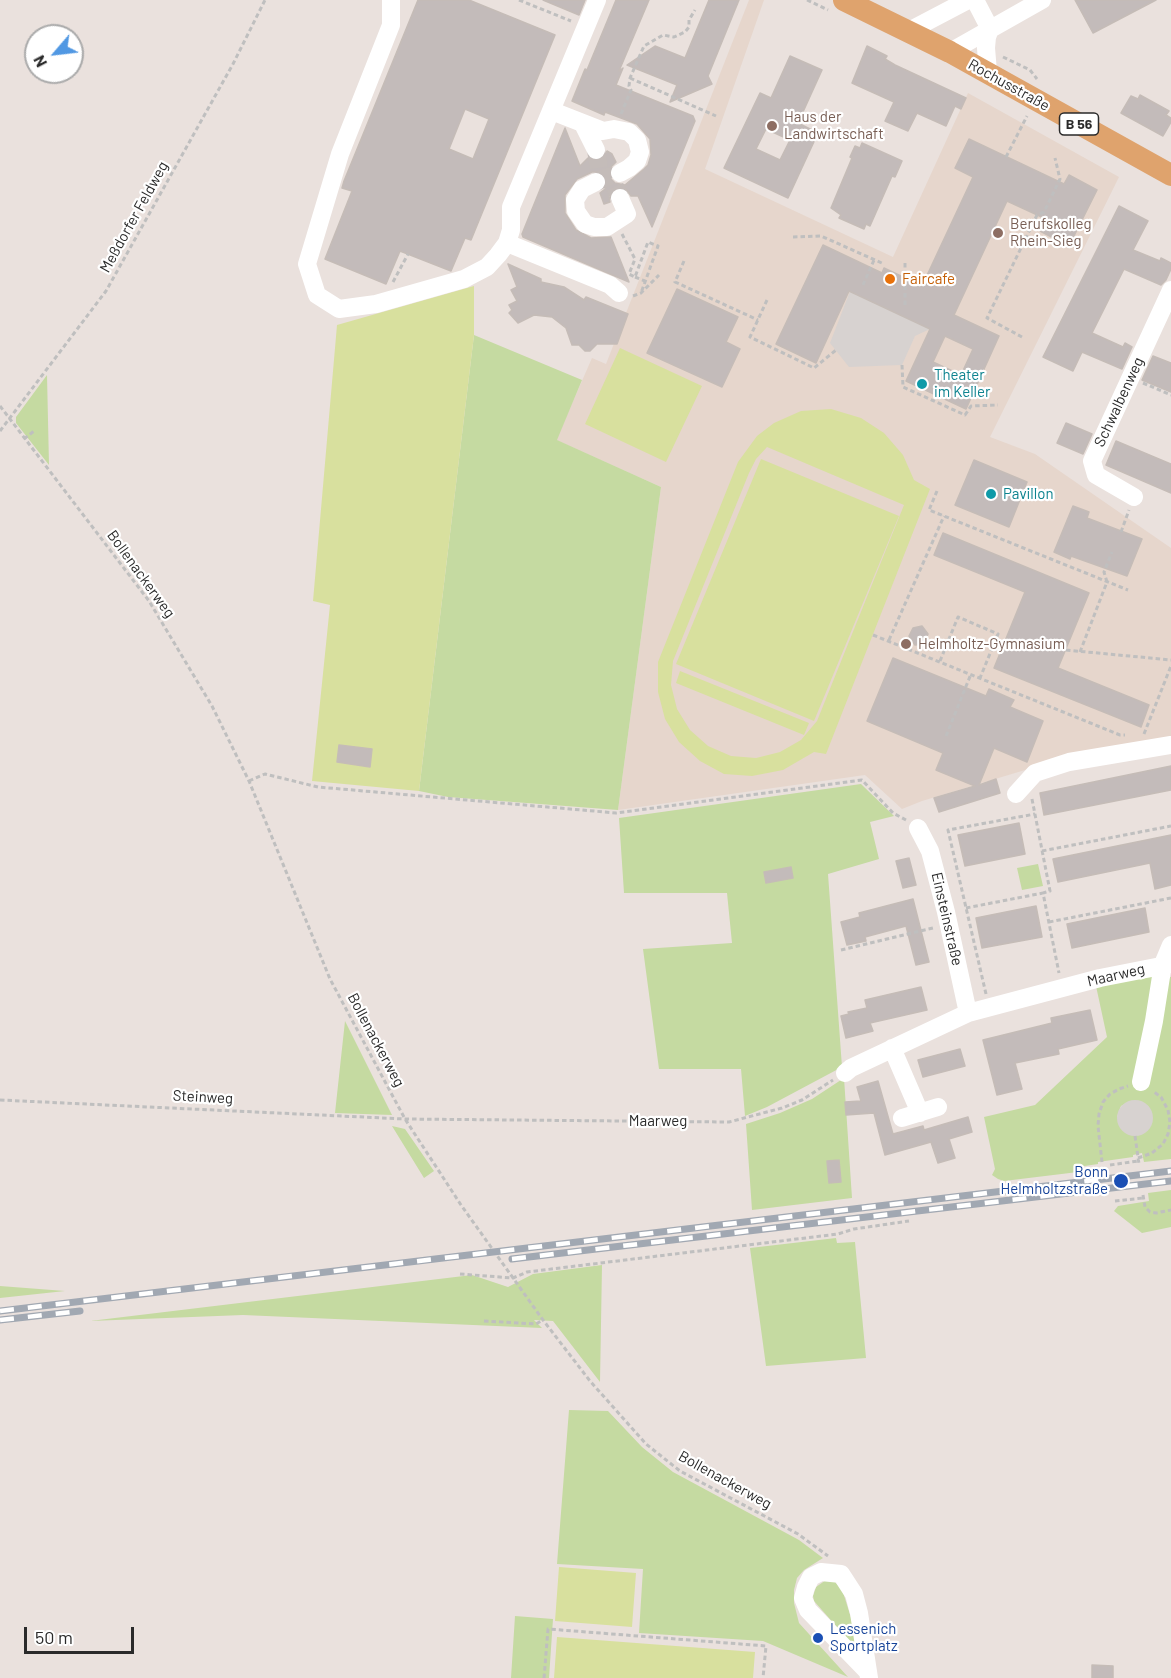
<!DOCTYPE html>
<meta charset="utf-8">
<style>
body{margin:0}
#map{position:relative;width:1171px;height:1678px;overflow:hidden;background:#eae1dd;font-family:Barlow,sans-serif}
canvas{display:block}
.north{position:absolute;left:24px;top:24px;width:60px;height:60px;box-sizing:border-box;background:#fff;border:2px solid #aaa;border-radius:50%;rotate:242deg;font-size:16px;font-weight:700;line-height:24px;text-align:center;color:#2a2a2a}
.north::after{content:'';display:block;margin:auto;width:21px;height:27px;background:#5198e3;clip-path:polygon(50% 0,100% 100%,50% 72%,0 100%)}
.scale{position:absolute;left:24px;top:1627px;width:110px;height:27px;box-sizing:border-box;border:3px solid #2a2a2a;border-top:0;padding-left:8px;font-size:18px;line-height:21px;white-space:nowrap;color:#2a2a2a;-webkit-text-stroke:4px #fff;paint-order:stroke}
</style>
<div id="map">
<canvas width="1171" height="1678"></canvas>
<div class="north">N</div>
<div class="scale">50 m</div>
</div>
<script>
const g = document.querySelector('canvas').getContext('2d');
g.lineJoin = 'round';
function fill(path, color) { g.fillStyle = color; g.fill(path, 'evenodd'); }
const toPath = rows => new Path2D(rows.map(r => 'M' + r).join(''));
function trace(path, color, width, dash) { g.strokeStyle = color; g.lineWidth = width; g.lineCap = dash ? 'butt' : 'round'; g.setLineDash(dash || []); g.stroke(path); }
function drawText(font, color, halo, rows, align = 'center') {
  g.font = font + ' Barlow,sans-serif'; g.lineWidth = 4.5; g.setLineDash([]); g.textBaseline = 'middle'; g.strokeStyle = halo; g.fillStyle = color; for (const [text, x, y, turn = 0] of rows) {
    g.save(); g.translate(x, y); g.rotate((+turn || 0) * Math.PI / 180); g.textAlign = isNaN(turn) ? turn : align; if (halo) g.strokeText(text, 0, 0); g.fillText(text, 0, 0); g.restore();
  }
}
const education = toPath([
 [749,0,764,0,705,169,893,257,968,93,1119,177,990,437,1035,454,1171,548,1171,740,1055,761,922,801,902,809,865,775,618,810,661,487,556,440,592,358,606,364]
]);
const green = toPath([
 [474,335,582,380,557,440,661,487,618,810,448,797,419,791],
 [47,375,49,465,16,423,16,417],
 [861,784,894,816,870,822,879,859,828,874,842,1067,767,1107,745,1116,741,1069,659,1069,643,949,732,943,727,893,624,893,619,818],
 [1038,864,1043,886,1022,890,1017,868],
 [1147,975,1171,977,1171,1159,1144,1162,1142,1153,1133,1155,1133,1157,1098,1162,1098,1164,1078,1167,1078,1172,1004,1181,998,1179,992,1175,995,1169,984,1117,1035,1105,1107,1037,1096,986],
 [1131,1101,1137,1101,1149,1107,1117,1117,1121,1106],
 [345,1021,392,1115,335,1113],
 [844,1078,852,1198,752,1210,746,1124,780,1113,812,1099],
 [392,1126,405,1129,434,1171,424,1178],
 [1171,1190,1171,1227,1142,1233,1114,1211,1118,1206,1149,1201,1148,1193],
 [836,1238,837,1243,855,1242,866,1358,766,1366,750,1248],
 [602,1265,600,1382,553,1321,534,1320,542,1328,243,1315,90,1321,472,1275,508,1287,533,1274],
 [0,1286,65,1291,0,1298],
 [569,1410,608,1411,642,1447,673,1472,799,1540,823,1558,804,1570,797,1578,794,1590,794,1603,799,1623,848,1677,763,1641,639,1633,643,1569,557,1564],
 [826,1580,835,1582,842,1589,858,1640,856,1644,851,1643,814,1601,813,1596,816,1587],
 [515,1616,553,1619,549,1678,511,1678]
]);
const pitch = toPath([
 [474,286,474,335,419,791,312,781,330,605,313,601,337,325],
 [620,348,702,386,666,462,585,424],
 [831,409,861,418,884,433,903,455,914,480,930,489,826,754,814,752,783,770,752,776,724,774,700,761,679,742,665,719,658,692,658,662,738,462,757,436,774,423,801,411],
 [767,447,904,505,817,721,801,740,780,752,756,758,731,756,708,746,690,730,677,709,671,685,673,661,749,473,756,459],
 [761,459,899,516,814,721,676,664],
 [680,671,809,723,804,735,676,683],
 [559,1567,636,1573,632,1627,555,1621],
 [557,1637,755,1652,753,1678,554,1678]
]);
const plaza = toPath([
 [854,281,934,319,930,329,915,336,902,365,849,367,830,343],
 '1117 1118a18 18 0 1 1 36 0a18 18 0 1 1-36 0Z'
]);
const building = toPath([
 [418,0,469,0,555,35,471,240,465,238,451,271,400,251,386,284,325,259,352,191,342,188,344,181,418,0],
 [465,109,489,119,473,159,449,149,465,109],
 [543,0,585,0,579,15,543,0],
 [616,0,649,0,619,71,623,68,616,85,693,116,695,121,652,227,638,196,631,196,626,189,621,187,615,188,609,196,610,202,604,204,600,193,605,189,607,182,606,176,602,172,592,172,577,179,565,195,565,213,576,230,591,238,611,237,629,282,523,237,522,234,565,128,580,166,588,158,596,161,602,160,607,151,612,154,616,162,611,167,609,173,611,179,615,183,625,185,644,169,648,165,651,155,650,139,637,124,605,112,604,115,572,101,585,69,587,70,616,0],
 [709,0,739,0,708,76,712,84,670,102,677,85,627,65,655,46,685,58,709,0],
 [1075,0,1156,0,1093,33,1075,0],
 [867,46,887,56,885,59,895,65,966,98,961,109,955,106,946,126,917,113,908,131,885,121,894,102,852,83,867,46],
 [790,56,822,70,798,123,818,133,788,198,724,168,760,93,771,98,790,56],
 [766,129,790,140,780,160,756,149,766,129],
 [1140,95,1169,111,1166,115,1171,118,1171,122,1163,136,1121,113,1131,96,1138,99,1140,95],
 [969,139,1064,184,1069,175,1097,190,1069,246,1040,231,1046,219,1007,201,954,315,999,336,966,409,906,381,930,329,849,291,816,363,776,344,823,245,882,273,884,268,922,286,973,177,955,168,969,139],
 [945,336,973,349,961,375,933,362,945,336],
 [862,143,902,161,895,177,892,176,870,226,866,224,864,229,839,218,841,215,831,208,852,158,850,157,855,146,860,148,862,143],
 [1119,206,1148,221,1133,250,1160,261,1161,258,1171,263,1171,269,1166,280,1161,285,1124,269,1092,333,1123,347,1125,343,1132,347,1122,369,1082,352,1073,371,1043,357,1119,206],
 [508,264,541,279,541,282,564,287,584,300,586,297,628,314,617,344,597,344,590,351,585,351,579,345,572,345,566,328,552,317,534,315,518,323,509,313,512,310,509,305,517,301,511,290,517,287,508,264],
 [677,289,738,317,726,342,740,349,722,387,647,353,677,289],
 [1153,356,1171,363,1171,392,1142,380,1153,356],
 [1066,423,1092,434,1083,454,1057,443,1066,423],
 [1116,441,1171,464,1171,493,1106,465,1116,441],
 [974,460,1027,482,1009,527,955,505,974,460],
 [1073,506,1089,512,1087,518,1142,539,1127,576,1071,556,1070,559,1054,552,1073,506],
 [943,533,1089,593,1058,668,1149,705,1141,727,994,668,1025,592,934,555,943,533],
 [922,626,928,634,924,644,915,645,909,636,913,628,922,626],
 [893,658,986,696,989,689,1014,700,1010,707,1043,721,1027,762,994,748,979,785,996,779,1000,793,939,812,934,798,975,786,936,770,943,753,867,721,893,658],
 [339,745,372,749,370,767,337,762,339,745],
 [1171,766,1171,790,1044,815,1040,793,1171,766],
 [1019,823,1025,854,965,866,958,835,1019,823],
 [1171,835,1171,885,1155,889,1150,863,1058,882,1053,859,1171,835],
 [909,858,916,885,903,888,896,861,909,858],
 [791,867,793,878,766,883,764,872,791,867],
 [913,899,929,962,916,965,906,926,865,937,866,941,847,945,841,922,860,917,859,913,913,899],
 [1036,906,1042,937,982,948,976,918,1036,906],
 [1145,908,1149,932,1072,948,1067,924,1145,908],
 [921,987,927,1010,870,1023,873,1031,846,1038,841,1016,849,1014,848,1012,867,1008,865,1000,921,987],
 [1090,1010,1097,1040,1058,1049,1059,1054,1015,1063,1022,1089,997,1095,983,1040,1052,1023,1051,1018,1090,1010],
 [960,1049,965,1066,923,1077,918,1060,960,1049],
 [878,1081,893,1134,923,1126,924,1130,968,1117,972,1132,949,1139,955,1158,938,1163,931,1142,885,1155,874,1113,846,1115,845,1102,861,1101,857,1087,878,1081],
 [839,1160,841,1182,829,1183,827,1161,839,1160],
 [1092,1665,1113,1666,1113,1678,1092,1678,1092,1665]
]);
const minorTunnel = toPath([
 [596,150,601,180],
 [596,182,610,176,620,198]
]);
const path = toPath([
 [519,0,571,21],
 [807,0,828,10],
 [1003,57,1030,70,1037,79],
 [630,78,716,116],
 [621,114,631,90,629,86,630,78,644,46,663,35,674,37,685,32,689,27,689,20,695,10],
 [1006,157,1027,116],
 [622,234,635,259,629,274,635,277,648,242,658,246,641,293],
 [793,237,821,236,884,264],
 [684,261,675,282,758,320],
 [635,277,645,281],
 [393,282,408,254],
 [863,285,874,260],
 [633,296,641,293,659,275],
 [767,300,750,337,814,368,836,350],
 [905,305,905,263],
 [1022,337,987,318,1037,215,1044,212,1060,179,1055,158],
 [902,365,903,387,965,415,971,406,998,405],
 [1143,383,1171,395],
 [0,406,149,601,212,706,249,781,330,979,405,1119,461,1205,543,1320,590,1381,646,1444,680,1471,798,1534,828,1556],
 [0,431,106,291,233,64,265,0],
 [24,439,34,431],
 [937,491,929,510,1128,590],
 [1121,532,1129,510],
 [873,635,1120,735,1125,735],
 [889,640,944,516],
 [1066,650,1171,660],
 [1080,652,1107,582,1104,572,1112,552],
 [940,661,958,617,998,634,980,678],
 [1144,734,1171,666],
 [946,736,971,674],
 [249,781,265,774,318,787,616,813,862,780,893,813,906,820],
 [1032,799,1050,891,1043,893,1059,973],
 [1042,851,1171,826],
 [966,908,1043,893],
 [1049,922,1171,898],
 [841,950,933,928],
 [986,994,948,830,1035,814],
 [0,1100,405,1119,729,1122,782,1108,802,1100,833,1080],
 [1135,1136,1139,1164],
 [1138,1158,1152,1153,1163,1144,1168,1134,1170,1122,1168,1110,1161,1097,1154,1092],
 [1102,1162,1098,1126,1099,1114,1103,1102,1110,1094,1119,1089,1128,1086],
 [1110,1165,1138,1161],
 [1143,1195,1145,1207,1150,1212,1156,1213,1171,1210],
 [1115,1201,1143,1198],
 [460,1274,513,1278,527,1272,838,1234,854,1229,909,1221],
 [484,1321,536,1324,543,1320],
 [544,1678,548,1629,766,1646,763,1678]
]);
const minor = toPath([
 [391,0,391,25,340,154,307,264,317,295,339,309,376,304,464,279,487,267,498,255,507,243,511,230,511,207,597,0],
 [975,0,990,29,987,37,986,48,988,72],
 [909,31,968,0],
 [950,52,1042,0],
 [552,111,603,131,614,129,629,132,637,140,640,152,637,161,629,168,620,173],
 [583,124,596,150],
 [596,182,582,189,575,200,576,211,585,224,594,227,607,227,627,214,620,198],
 [507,243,610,285,619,293],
 [1134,497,1096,475,1092,461,1171,290],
 [1016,794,1035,773,1069,762,1171,745],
 [918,828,930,851,946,912,968,1013],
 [892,1048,920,1113],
 [845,1073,851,1068,968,1013,1100,978,1171,964],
 [1141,1082,1154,1021,1163,964,1171,945],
 [902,1118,938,1107],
 [868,1672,808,1610,803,1598,806,1587,811,1577,821,1572,841,1574,854,1594,859,1613,869,1678]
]);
const major = toPath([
 [844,0,950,52,1171,175]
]);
const rail = toPath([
 [512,1259,1171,1181],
 [0,1311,1171,1171],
 [0,1320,80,1311]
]);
const markers = [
 [772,126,6,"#8d6e63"],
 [998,233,6,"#8d6e63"],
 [890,279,6,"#e8710a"],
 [922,384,6,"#0f9aa8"],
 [991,494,6,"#0f9aa8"],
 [906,644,6,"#8d6e63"],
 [1121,1181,8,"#1a4fb4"],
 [818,1638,6,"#1a4fb4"]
];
const shields = [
 [1079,124,39]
];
const shieldNames = [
 ["B 56",1079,124]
];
const streetNames = [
 ["Rochusstraße",1009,85,29],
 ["Meßdorfer Feldweg",134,217,-61],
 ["Schwalbenweg",1119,402,-65],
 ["Bollenackerweg",141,574,54],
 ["Einsteinstraße",947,919,77],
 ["Maarweg",1116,975,-13],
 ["Bollenackerweg",376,1040,62],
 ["Steinweg",203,1097,3],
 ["Maarweg",658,1121],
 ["Bollenackerweg",725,1480,29]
];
const educationNames = [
 ["Haus der",784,117],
 ["Landwirtschaft",784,134],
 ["Berufskolleg",1010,224],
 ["Rhein-Sieg",1010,241],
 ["Helmholtz-Gymnasium",918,644]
];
const foodNames = [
 ["Faircafe",902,279]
];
const cultureNames = [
 ["Theater",934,375],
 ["im Keller",934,392],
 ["Pavillon",1003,494]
];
const transitNames = [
 ["Bonn",1108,1172],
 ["Helmholtzstraße",1108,1189],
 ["Lessenich",830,1629,"left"],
 ["Sportplatz",830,1646,"left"]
];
fill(education, '#e6d6cc');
fill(green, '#c5daa1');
fill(pitch, '#d8e09e');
fill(plaza, '#d7d2d0');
fill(building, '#c3bbba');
trace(building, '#c5bcb7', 1.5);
trace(minorTunnel, '#c4bcb9', 18, [18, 9]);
trace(path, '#bfbfbf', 3, [4.5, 3]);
trace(minor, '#fff', 18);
trace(major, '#dfa36d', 22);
trace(rail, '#a1a8b2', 7);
trace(rail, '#fff', 4.5, [14]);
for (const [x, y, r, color] of markers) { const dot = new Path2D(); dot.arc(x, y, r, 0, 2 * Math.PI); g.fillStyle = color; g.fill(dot); trace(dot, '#fff', 2); }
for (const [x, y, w] of shields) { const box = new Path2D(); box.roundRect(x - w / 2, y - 11, w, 22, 4.5); g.fillStyle = '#fff'; g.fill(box); trace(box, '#2a2a2a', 1.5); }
drawText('bold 14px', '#2a2a2a', null, shieldNames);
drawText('15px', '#2a2a2a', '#fff', streetNames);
drawText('15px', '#785e54', '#fff', educationNames, 'left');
drawText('15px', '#c56008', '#fff', foodNames, 'left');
drawText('15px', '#0d838f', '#fff', cultureNames, 'left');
drawText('15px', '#164399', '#fff', transitNames, 'right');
</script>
